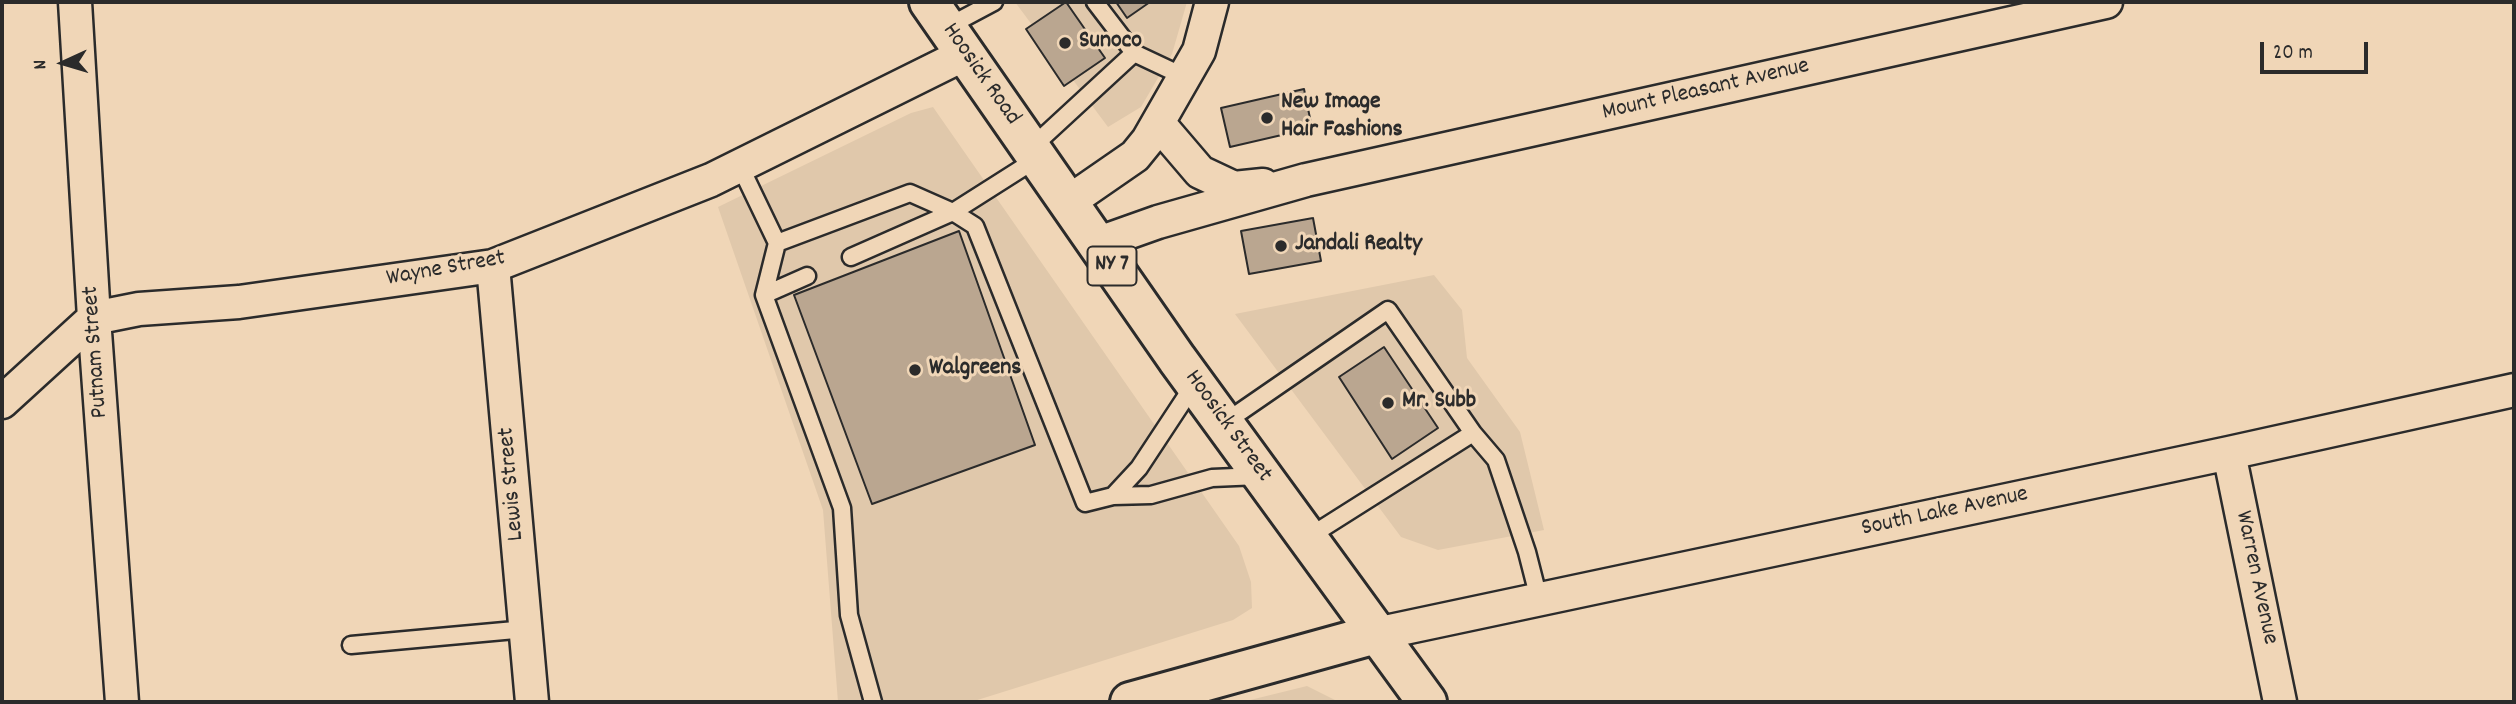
<!DOCTYPE html>
<style>
body{margin:0}
#map{position:relative;width:2516px;height:704px;overflow:hidden;background:#f0d6b7;font-family:Dekko,sans-serif}
canvas{display:block}
.frame{position:absolute;inset:0;border:4px solid #2b2b2b;pointer-events:none}
.north{position:absolute;left:28px;top:28px;width:70px;height:70px;-webkit-text-stroke:5px #f0d6b7;paint-order:stroke;rotate:266deg;font-size:19px;font-weight:700;line-height:28px;text-align:center;color:#2b2b2b}
.north::after{content:'';display:block;margin:auto;width:24px;height:32px;background:#2b2b2b;clip-path:polygon(50% 0,100% 100%,50% 72%,0 100%)}
.scale{position:absolute;left:2260px;top:42px;width:108px;height:32px;box-sizing:border-box;border:4px solid #2b2b2b;border-top:0;padding-left:9px;font-size:21px;line-height:24px;white-space:nowrap;color:#2b2b2b;-webkit-text-stroke:5px #f0d6b7;paint-order:stroke}
</style>
<div id="map">
<canvas width="2516" height="704"></canvas>
<div class="frame"></div>
<div class="north">N</div>
<div class="scale">20 m</div>
</div>
<script>
const g = document.querySelector('canvas').getContext('2d');
g.lineJoin = 'round';
function fill(path, color) { g.fillStyle = color; g.fill(path, 'evenodd'); }
const toPath = rows => new Path2D(rows.map(r => 'M' + r).join(''));
function trace(path, color, width, dash) { g.strokeStyle = color; g.lineWidth = width; g.lineCap = dash ? 'butt' : 'round'; g.setLineDash(dash || []); g.stroke(path); }
function drawText(font, color, halo, rows, align = 'center') {
  g.font = font + ' Dekko,sans-serif'; g.lineWidth = 6; g.setLineDash([]); g.textBaseline = 'middle'; g.strokeStyle = halo; g.fillStyle = color; for (const [text, x, y, turn = 0] of rows) {
    g.save(); g.translate(x, y); g.rotate((+turn || 0) * Math.PI / 180); g.textAlign = isNaN(turn) ? turn : align; if (halo) g.strokeText(text, 0, 0); g.fillText(text, 0, 0); g.restore();
  }
}
const built = toPath([
 [1015,2,1187,2,1172,54,1141,107,1108,127],
 [933,107,1239,546,1251,582,1252,608,1233,620,971,702,838,702,823,510,718,207,911,113],
 [1434,275,1462,310,1467,358,1520,432,1544,530,1438,550,1401,537,1235,314],
 [1307,686,1339,702,1242,702]
]);
const building = toPath([
 [1066,2,1105,58,1064,86,1026,29,1066,2],
 [1116,2,1150,2,1127,18,1116,2],
 [1304,89,1312,128,1230,147,1221,108,1304,89],
 [1313,218,1321,261,1249,274,1241,231,1313,218],
 [959,231,1035,445,872,504,794,295,959,231],
 [1384,347,1438,428,1392,459,1339,377,1384,347]
]);
const lane = toPath([
 [947,27,994,2],
 [1134,53,1185,77],
 [1031,148,1134,53,1095,2],
 [740,166,777,243,764,295,842,508,849,615,873,702],
 [777,243,910,193,953,212,1038,158],
 [851,257,953,212,975,226,1085,503,1113,496,1151,495,1212,478,1259,476],
 [764,295,807,276],
 [1224,423,1388,310,1473,433,1307,538],
 [1473,433,1496,460,1527,552,1539,599],
 [1113,496,1139,468,1195,383],
 [351,645,526,629]
]);
const street = toPath([
 [75,2,94,318,122,702],
 [1159,124,1200,172,1234,188,1263,185],
 [1067,203,1135,156,1148,140,1199,51,1212,2],
 [1096,244,1158,222,1306,180,2106,2],
 [493,266,532,702],
 [2,402,94,318,139,309,239,302,493,266,711,180,965,54],
 [2229,453,2280,702],
 [1376,634,2229,453,2514,390]
]);
const secondary = toPath([
 [1130,702,1376,634]
]);
const highway = toPath([
 [929,2,1177,359,1427,702]
]);
const markers = [
 [1065,43,7,"#2b2b2b"],
 [1267,118,7,"#2b2b2b"],
 [1281,246,7,"#2b2b2b"],
 [915,370,7,"#2b2b2b"],
 [1388,403,7,"#2b2b2b"]
];
const shields = [
 [1112,266,49]
];
const shieldNames = [
 ["NY 7",1112,266]
];
const poiNames = [
 ["Sunoco",1079,43],
 ["New Image",1281,104],
 ["Hair Fashions",1281,132],
 ["Jandali Realty",1295,246],
 ["Walgreens",929,370],
 ["Mr. Subb",1402,403]
];
const streetNames = [
 ["Hoosick Road",980,75,55],
 ["Mount Pleasant Avenue",1706,91,-13],
 ["Wayne Street",446,270,-10],
 ["Putnam Street",97,352,-94],
 ["Hoosick Street",1227,427,54],
 ["Lewis Street",513,484,-95],
 ["South Lake Avenue",1945,513,-12],
 ["Warren Avenue",2255,578,78]
];
fill(built, '#e0c8ab');
fill(building, '#baa690');
trace(building, '#2b2b2b', 2);
trace(lane, '#2b2b2b', 21);
trace(street, '#2b2b2b', 37);
trace(secondary, '#2b2b2b', 44);
trace(highway, '#2b2b2b', 44);
trace(lane, '#f0d6b7', 16);
trace(street, '#f0d6b7', 32);
trace(secondary, '#f0d6b7', 38);
trace(highway, '#f0d6b7', 38);
for (const [x, y, r, color] of markers) { const dot = new Path2D(); dot.arc(x, y, r, 0, 2 * Math.PI); g.fillStyle = color; g.fill(dot); trace(dot, '#f0d6b7', 2.5); }
for (const [x, y, w] of shields) { const box = new Path2D(); box.roundRect(x - w / 2, y - 19.5, w, 39, 5); g.fillStyle = '#f0d6b7'; g.fill(box); trace(box, '#2b2b2b', 2); }
drawText('bold 23px', '#2b2b2b', null, shieldNames);
drawText('bold 24px', '#2b2b2b', '#f0d6b7', poiNames, 'left');
drawText('24px', '#2b2b2b', '#f0d6b7', streetNames);
</script>
